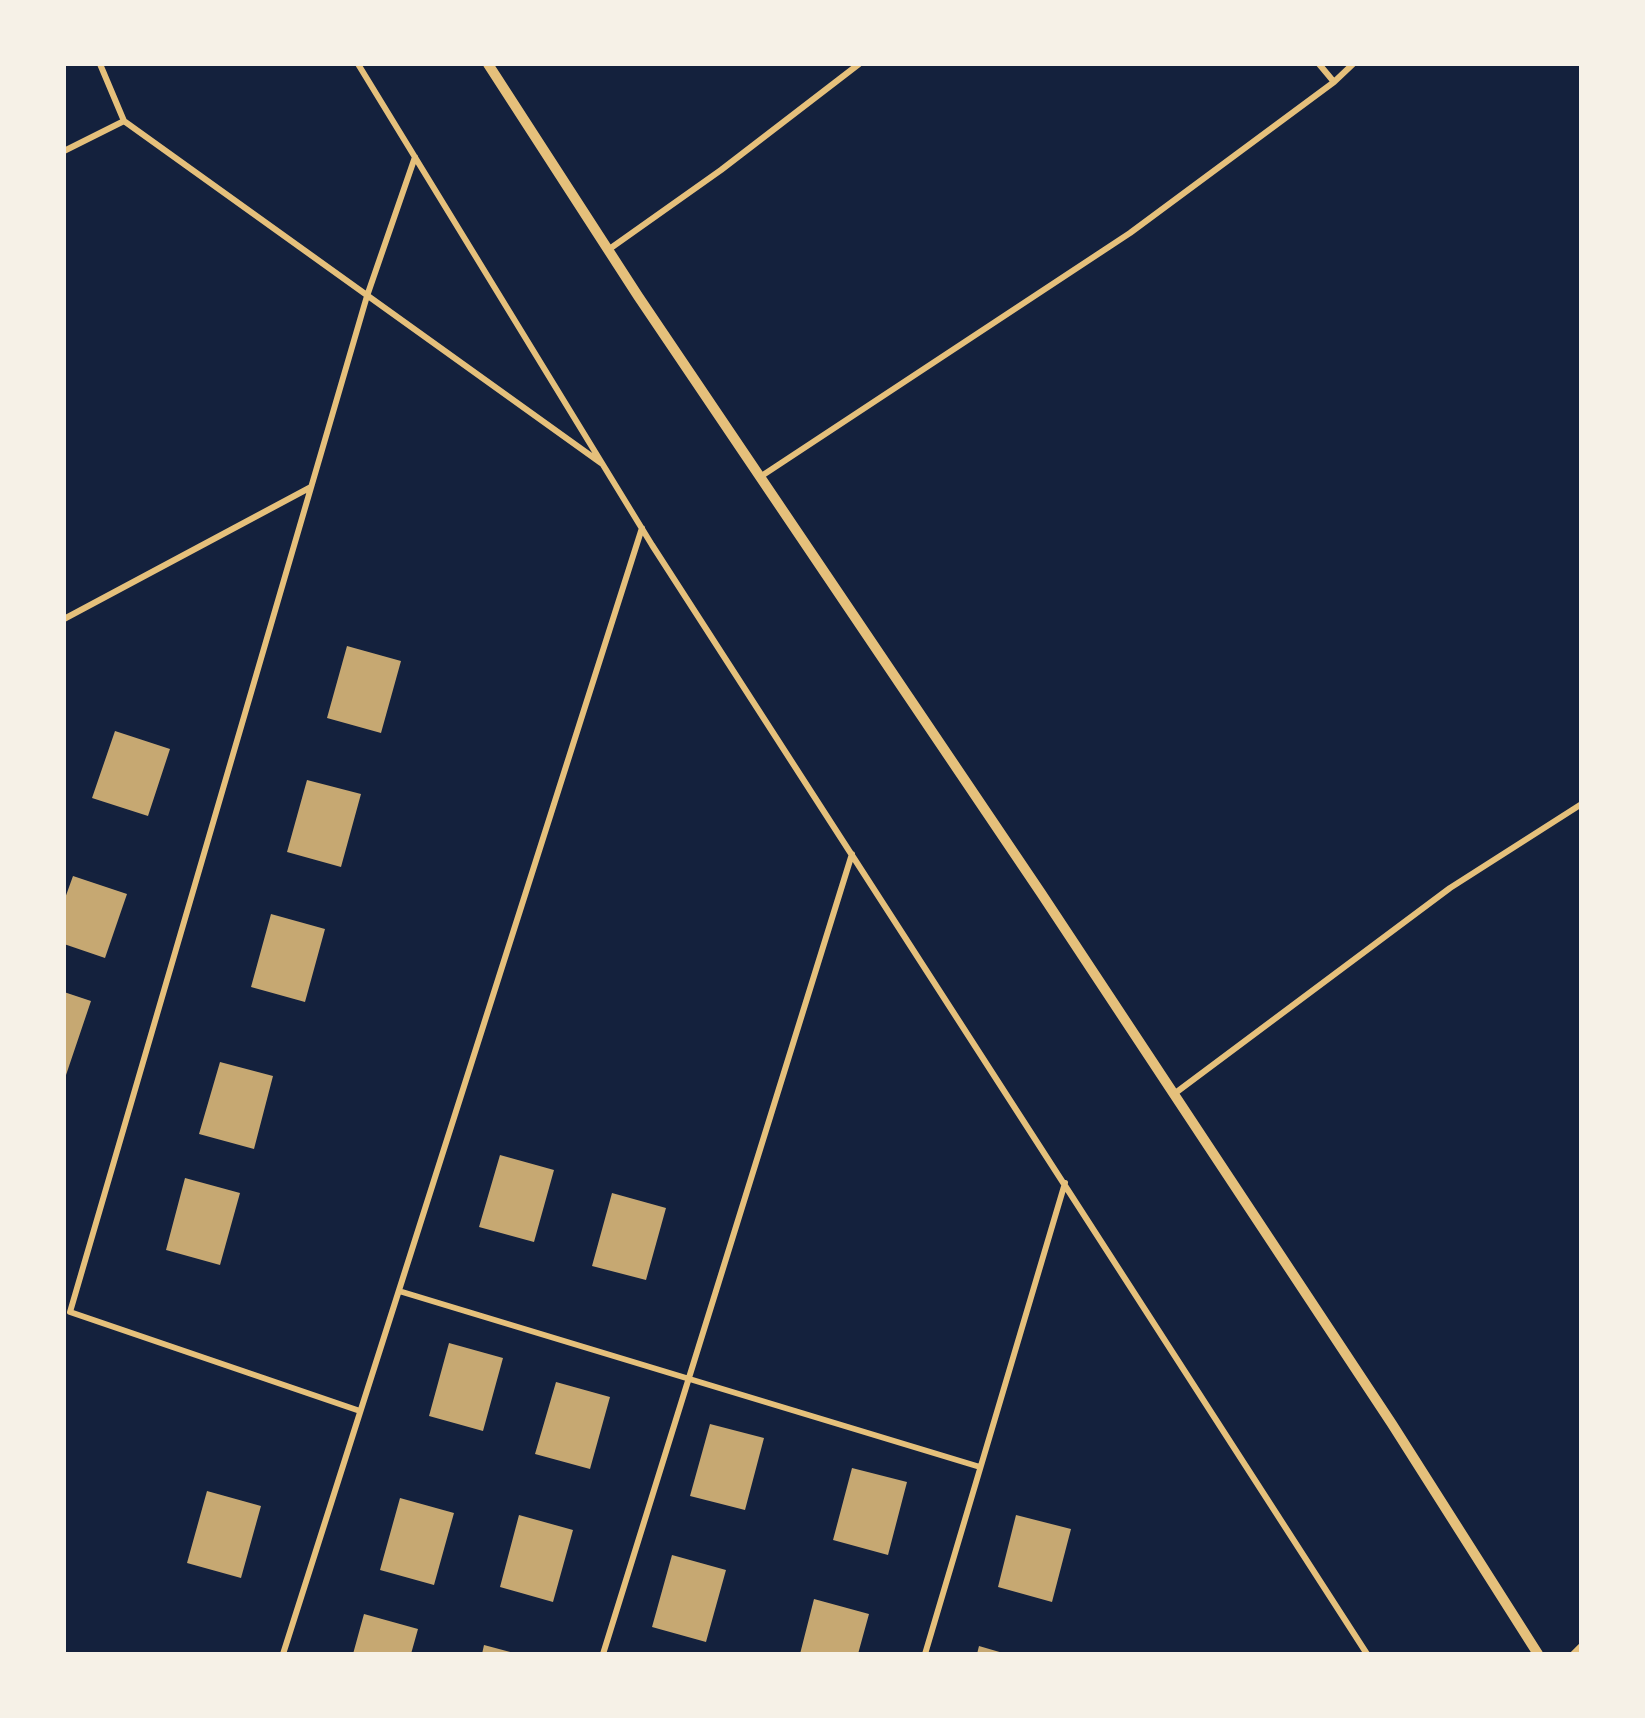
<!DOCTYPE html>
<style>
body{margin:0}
#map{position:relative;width:1645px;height:1718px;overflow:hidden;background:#14213d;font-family:Roboto,sans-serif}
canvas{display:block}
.frame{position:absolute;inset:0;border:66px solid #f6f1e7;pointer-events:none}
</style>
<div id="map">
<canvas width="1645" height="1718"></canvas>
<div class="frame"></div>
</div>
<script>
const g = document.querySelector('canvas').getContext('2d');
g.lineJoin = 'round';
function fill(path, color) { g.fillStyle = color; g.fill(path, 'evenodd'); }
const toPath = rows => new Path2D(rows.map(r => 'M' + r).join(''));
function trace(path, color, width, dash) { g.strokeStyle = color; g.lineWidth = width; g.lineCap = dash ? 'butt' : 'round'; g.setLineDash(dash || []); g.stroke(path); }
const building = toPath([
 [347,646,401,661,381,733,327,718],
 [115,731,170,749,148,816,92,798],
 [307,780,361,794,341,867,287,852],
 [73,876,127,894,105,958,64,944,64,901],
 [271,914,325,929,305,1002,251,987],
 [64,992,91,1001,65,1078,64,1078],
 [220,1062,273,1076,254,1149,199,1134],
 [500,1155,554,1170,534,1242,479,1227],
 [185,1178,240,1193,220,1265,166,1250],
 [612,1193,666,1208,646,1280,592,1266],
 [449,1343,503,1358,483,1431,429,1416],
 [556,1382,610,1397,590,1469,535,1454],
 [710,1424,764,1438,745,1510,690,1496],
 [852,1468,907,1482,888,1555,833,1540],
 [207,1491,261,1506,241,1578,187,1563],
 [400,1498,454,1513,434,1585,380,1570],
 [519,1515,573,1530,553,1602,500,1587],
 [1016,1515,1071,1529,1052,1602,998,1587],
 [672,1555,726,1570,706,1642,652,1627],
 [814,1599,869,1614,858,1654,800,1654],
 [364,1614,418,1629,411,1654,353,1654],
 [484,1645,514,1653,514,1654,482,1654],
 [979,1646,1003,1653,1002,1654,977,1654]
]);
const minor = toPath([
 [100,64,124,121],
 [358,64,652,545,1367,1654],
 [1319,64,1334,82],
 [64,151,124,121,601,463],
 [608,250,721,170,859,64],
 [760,477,1130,233,1334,82,1353,64],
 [64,619,311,487],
 [1174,1094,1450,888,1580,805],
 [399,1291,980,1467],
 [360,1411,70,1312,367,296,415,157],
 [283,1654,642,528],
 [603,1654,852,854],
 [925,1654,1065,1183],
 [1573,1654,1580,1647]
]);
const tertiary = toPath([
 [488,64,638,296,1041,893,1392,1424,1538,1654]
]);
fill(building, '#c6a872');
trace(minor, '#e5c07b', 6);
trace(tertiary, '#e5c07b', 10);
</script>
